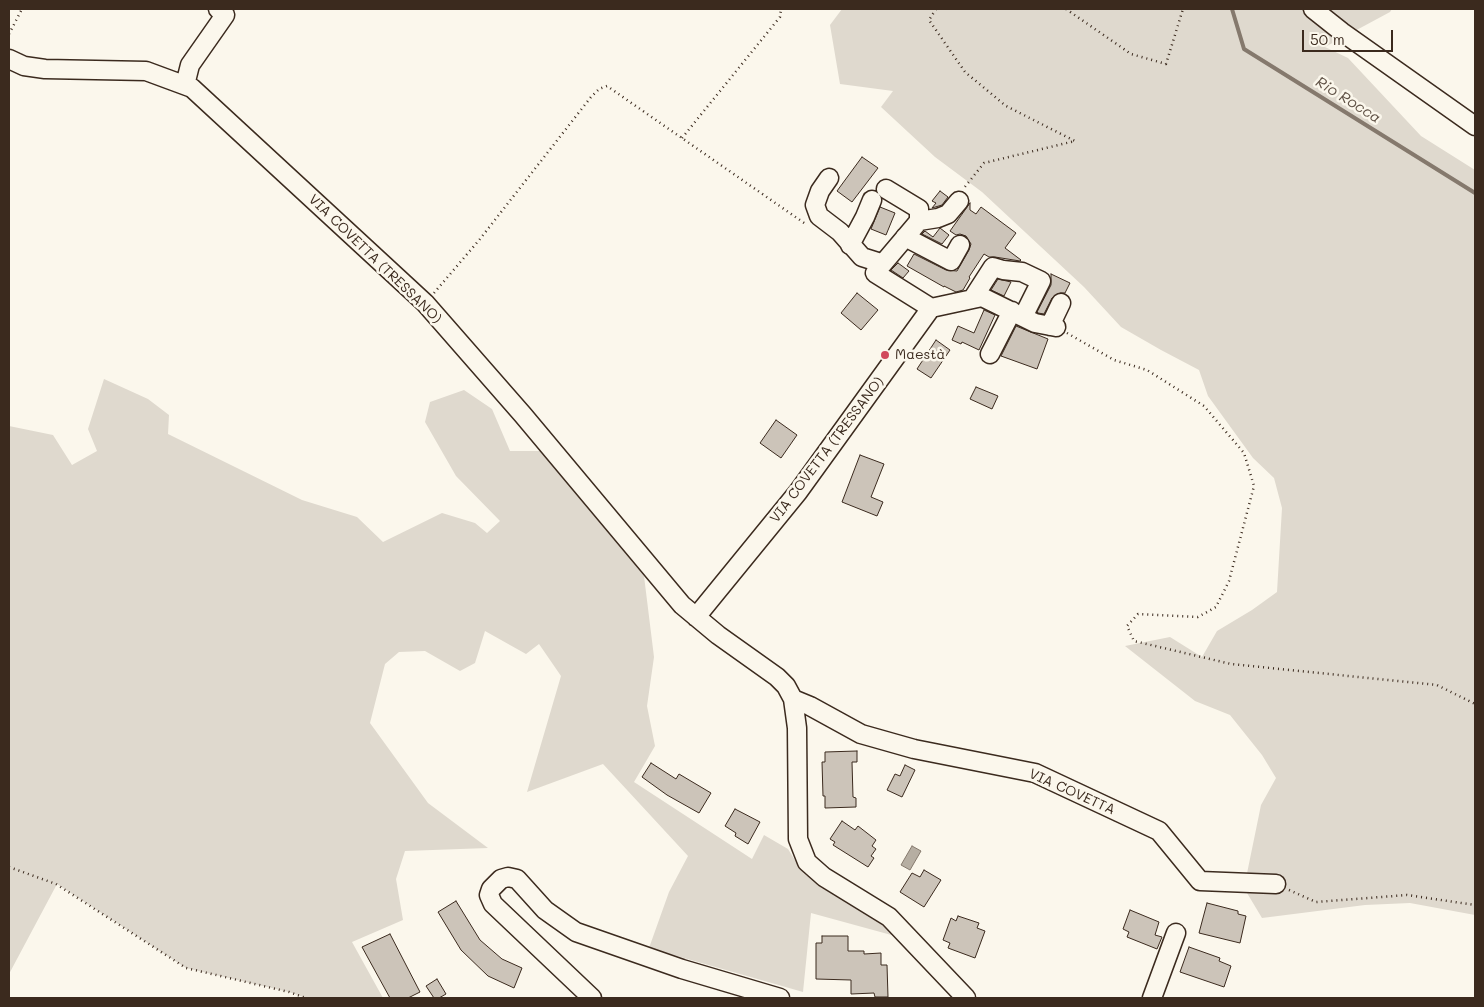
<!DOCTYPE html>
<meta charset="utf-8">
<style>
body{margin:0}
#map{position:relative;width:1484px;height:1007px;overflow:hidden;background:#fbf7ec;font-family:Mali,sans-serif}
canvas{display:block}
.frame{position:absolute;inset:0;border:10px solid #3b2a1e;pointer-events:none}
.scale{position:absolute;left:1302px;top:30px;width:91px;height:22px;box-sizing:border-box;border:2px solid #3b2a1e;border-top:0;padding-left:6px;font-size:15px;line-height:18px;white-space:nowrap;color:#3b2a1e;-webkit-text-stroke:4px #fbf7ec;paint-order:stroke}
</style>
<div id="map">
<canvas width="1484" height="1007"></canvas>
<div class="frame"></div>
<div class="scale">50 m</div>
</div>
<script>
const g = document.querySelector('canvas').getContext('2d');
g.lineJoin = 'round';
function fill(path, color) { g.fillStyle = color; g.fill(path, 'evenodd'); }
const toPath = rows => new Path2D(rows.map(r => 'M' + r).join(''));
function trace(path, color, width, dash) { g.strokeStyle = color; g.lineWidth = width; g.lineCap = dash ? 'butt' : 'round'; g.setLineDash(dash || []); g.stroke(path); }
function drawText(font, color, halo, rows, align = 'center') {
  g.font = font + ' Mali,sans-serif'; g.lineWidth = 5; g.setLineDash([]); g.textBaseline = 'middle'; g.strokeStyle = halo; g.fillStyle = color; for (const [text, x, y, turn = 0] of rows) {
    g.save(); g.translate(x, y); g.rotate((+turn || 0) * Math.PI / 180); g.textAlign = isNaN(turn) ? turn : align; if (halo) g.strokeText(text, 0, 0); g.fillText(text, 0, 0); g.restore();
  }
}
const green = toPath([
 [842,9,1392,9,1390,12,1325,47,1348,58,1421,136,1475,170,1475,915,1410,903,1365,905,1262,918,1244,888,1261,805,1276,778,1262,755,1230,715,1195,701,1125,646,1170,637,1202,657,1217,631,1252,610,1277,592,1282,508,1274,478,1253,458,1208,396,1199,370,1161,350,1121,327,1084,287,982,192,935,157,881,107,893,91,840,84,830,25],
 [104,379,148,399,169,415,168,434,302,500,357,517,383,542,442,513,475,523,487,533,500,521,456,476,425,422,430,402,464,390,492,409,510,451,540,451,644,576,654,657,647,706,655,746,634,782,752,859,764,835,788,849,801,870,822,888,884,922,895,936,811,913,803,992,649,948,669,892,688,856,603,764,527,792,561,676,539,644,526,654,485,631,475,663,460,671,425,651,399,652,385,664,370,723,428,803,488,848,405,851,396,879,403,920,352,942,383,998,306,998,289,992,186,968,57,884,9,974,9,426,53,435,72,465,97,451,88,429]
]);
const water = toPath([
 [912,846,921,851,910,870,901,865,912,846]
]);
const stream = toPath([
 [1232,9,1244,49,1475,193]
]);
const building = toPath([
 [862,157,878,168,852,202,837,191,862,157],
 [940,191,948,197,942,205,932,208,936,203,932,201,940,191],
 [970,203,970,210,976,214,981,207,1016,233,1005,248,1021,260,1020,261,995,257,989,257,984,254,969,277,970,278,963,290,956,292,944,286,944,287,907,266,914,254,946,270,957,271,969,250,971,244,966,236,960,234,956,235,950,231,970,203],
 [880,207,895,213,886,235,871,229,880,207],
 [940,228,949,235,942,244,922,234,925,231,933,237,940,228],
 [898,263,909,271,903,278,891,270,898,263],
 [1051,274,1070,283,1065,293,1060,293,1052,298,1044,314,1038,313,1037,312,1051,285,1051,274],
 [998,279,1011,282,1004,296,991,290,998,279],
 [857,293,878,310,861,330,841,313,857,293],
 [984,310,995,315,979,350,962,342,961,344,952,340,958,326,974,333,984,310],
 [1016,326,1048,339,1037,369,1001,356,1016,326],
 [936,340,950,350,931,378,917,369,936,340],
 [976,387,998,396,992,409,970,399,976,387],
 [776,420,797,435,781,458,760,443,776,420],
 [860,455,884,464,871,497,883,502,877,516,842,502,860,455],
 [857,751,857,762,852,762,853,797,856,798,856,807,825,808,825,796,823,796,822,762,825,762,825,752,857,751],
 [651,763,676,779,679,774,711,793,699,813,667,795,642,777,651,763],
 [905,765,915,770,902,797,887,790,895,774,900,776,905,765],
 [735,809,760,822,748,844,735,836,736,833,725,826,735,809],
 [842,821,855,830,858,826,876,840,872,846,876,849,871,856,874,858,868,867,833,845,835,842,830,839,842,821],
 [924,870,941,880,924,907,900,892,912,873,920,877,924,870],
 [456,901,480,940,502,959,522,968,514,988,488,976,461,950,438,912,456,901],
 [1207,903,1238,911,1238,914,1246,916,1240,943,1199,933,1207,903],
 [1130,910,1159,922,1155,935,1162,937,1157,949,1127,937,1129,932,1123,929,1130,910],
 [958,916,979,923,977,928,985,931,975,958,948,948,950,943,943,940,951,918,956,921,958,916],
 [390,934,420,992,408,998,390,998,362,947,390,934],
 [822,936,848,936,848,951,864,951,864,954,881,953,881,965,887,965,888,997,875,997,874,993,851,994,851,980,816,979,816,943,822,943,822,936],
 [1189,947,1220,958,1219,961,1231,966,1224,987,1180,972,1189,947],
 [437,979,446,994,439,998,434,998,426,986,437,979]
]);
const path = toPath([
 [936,9,929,20,965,72,1006,106,1075,141,984,163,964,188],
 [1066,9,1131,54,1166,64,1183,9],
 [9,34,22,9],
 [682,138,780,17,781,9],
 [434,293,480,239,591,97,599,89,607,86,807,225],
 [1067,333,1114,360,1147,370,1204,406,1244,453,1254,486,1229,581,1216,607,1198,617,1138,614,1127,626,1134,641,1231,664,1437,685,1475,704],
 [9,867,56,884,186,968,289,992,306,998],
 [1289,890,1316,902,1407,895,1475,905]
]);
const minor = toPath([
 [1313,9,1342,32,1475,126],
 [9,59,24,66,45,69,146,71,192,88,425,303,523,415,682,605,718,635,777,677,786,686,793,699,797,728,798,839,807,862,824,877,889,917,966,998],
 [185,85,190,65,225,15,218,9],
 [829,178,820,191,815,205,819,216,840,232,862,257,881,263],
 [919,221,938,218,948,214,959,201],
 [905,237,951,261,960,245],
 [850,245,865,217,872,200],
 [973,298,993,267,1003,270,1022,272,1041,281,1023,317],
 [931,308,982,297,1035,323,1056,327],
 [1050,326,1061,303],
 [990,354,1012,311],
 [696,617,798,492,931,308,875,273,919,221,919,209,886,189],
 [793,699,810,706,861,734,914,749,1035,773,1159,831,1200,881,1276,884],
 [592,998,493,904,489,895,491,889,501,879,508,877,517,879,545,910,576,932,682,969,780,998],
 [1152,998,1176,933]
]);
const markers = [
 [885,355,5,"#d1495b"]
];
const streetNames = [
 ["VIA COVETTA (TRESSANO)",375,259,44],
 ["VIA COVETTA (TRESSANO)",827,450,-53],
 ["VIA COVETTA",1072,792,24]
];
const poiNames = [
 ["Maestà",895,355]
];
const waterNames = [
 ["Rio Rocca",1348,100,32]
];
fill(green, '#dfd9ce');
fill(water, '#b6aea2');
trace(water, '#85796d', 1);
trace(stream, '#85796d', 4);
fill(building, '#ccc4b9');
trace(building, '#3b2a1e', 1);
trace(minor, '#3b2a1e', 21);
trace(path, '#3b2a1e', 2.5, [1, 4]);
trace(minor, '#fbf7ec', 18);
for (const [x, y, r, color] of markers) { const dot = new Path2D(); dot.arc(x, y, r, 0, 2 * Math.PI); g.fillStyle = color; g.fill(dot); trace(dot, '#fbf7ec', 2); }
drawText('14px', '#3b2a1e', '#fbf7ec', streetNames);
drawText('14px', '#3b2a1e', '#fbf7ec', poiNames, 'left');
drawText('italic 15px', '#605246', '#fbf7ec', waterNames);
</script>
